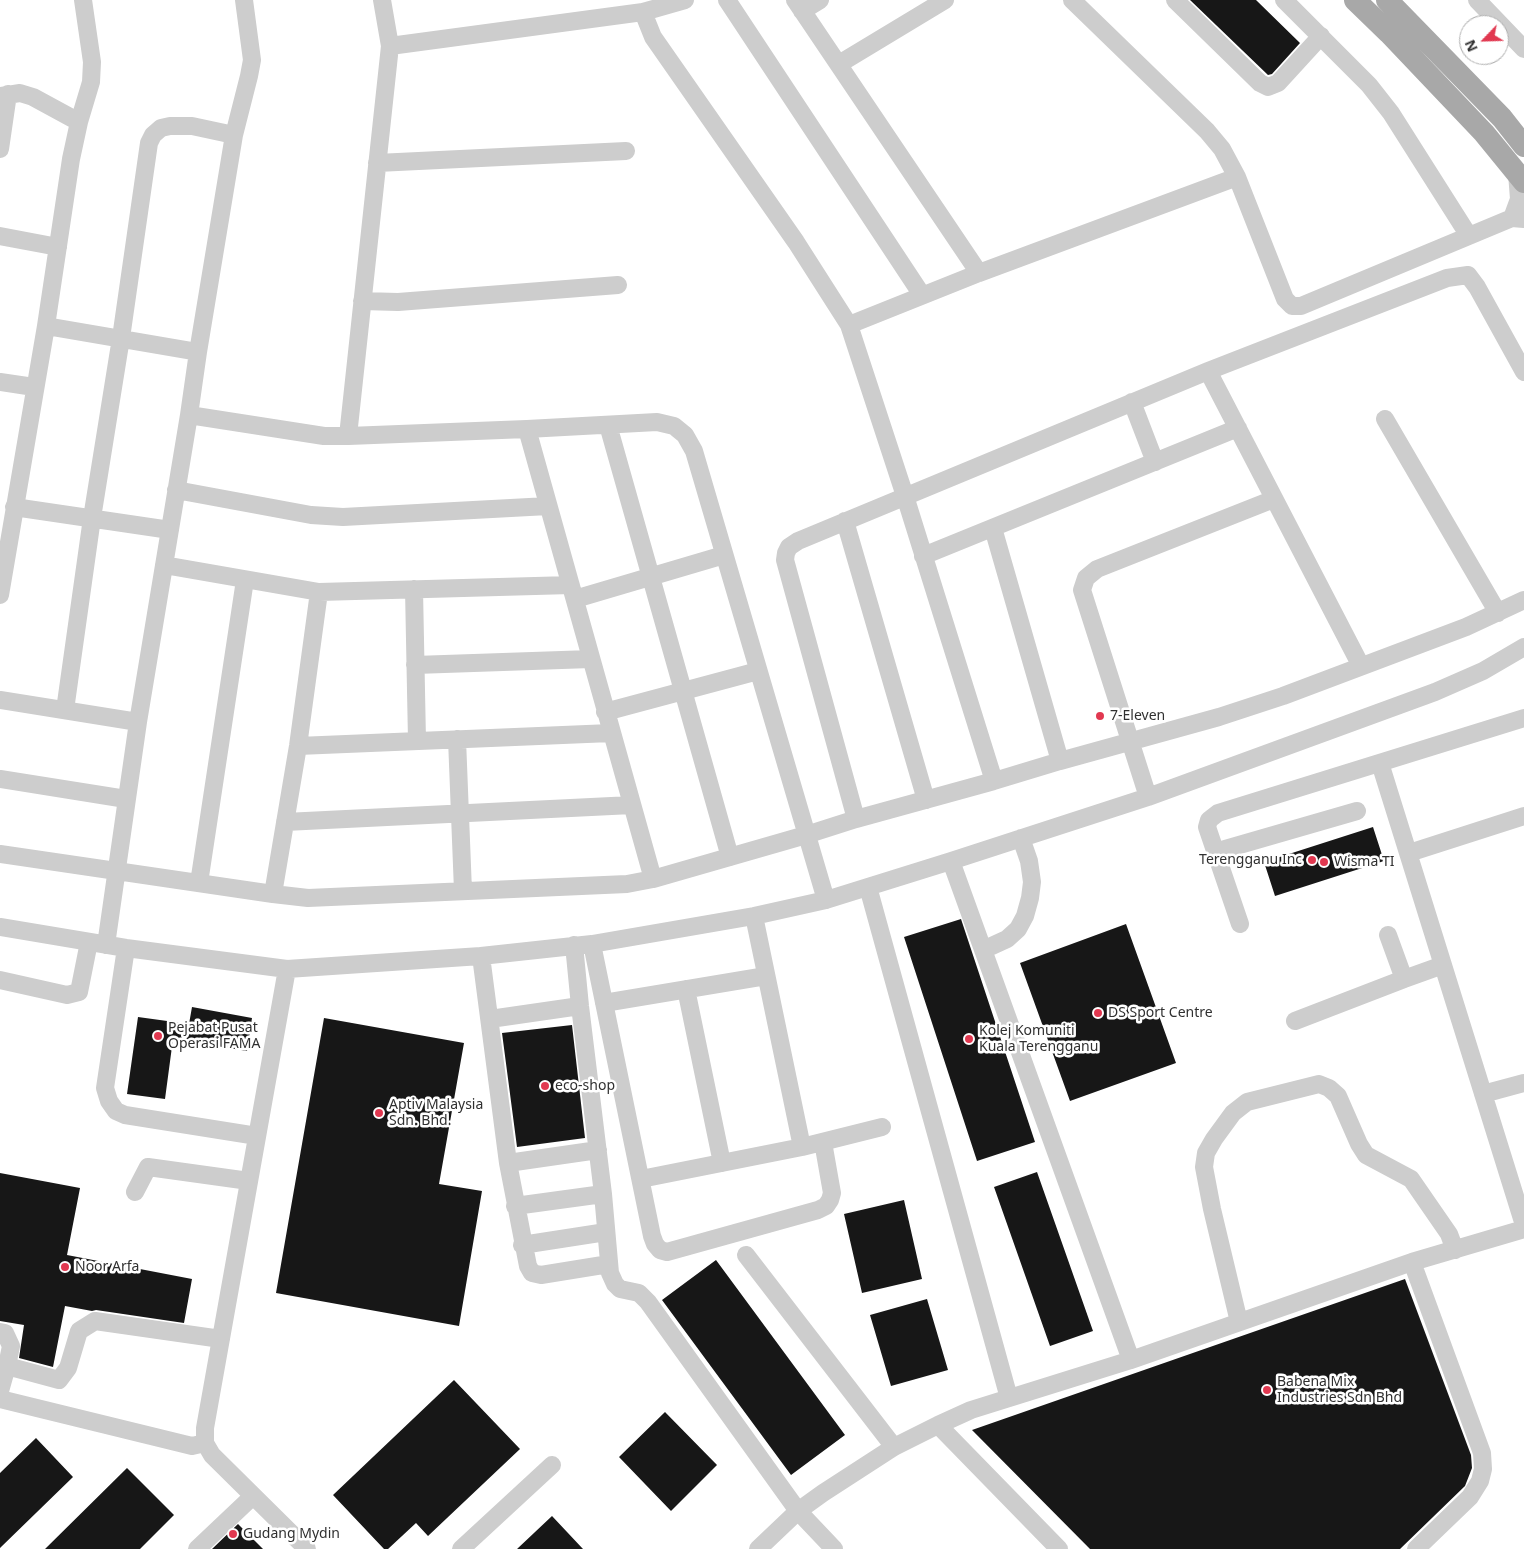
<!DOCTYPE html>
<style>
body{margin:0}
#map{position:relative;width:1524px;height:1549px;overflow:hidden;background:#fff;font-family:"Noto Sans",sans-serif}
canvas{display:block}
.north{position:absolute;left:1459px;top:15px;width:50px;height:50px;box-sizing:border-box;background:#fff;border:1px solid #acacac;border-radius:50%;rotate:246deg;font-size:14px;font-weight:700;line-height:20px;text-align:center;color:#303030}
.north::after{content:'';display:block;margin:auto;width:18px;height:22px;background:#e13850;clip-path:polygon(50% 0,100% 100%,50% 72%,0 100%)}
</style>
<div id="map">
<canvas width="1524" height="1549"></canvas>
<div class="north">N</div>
</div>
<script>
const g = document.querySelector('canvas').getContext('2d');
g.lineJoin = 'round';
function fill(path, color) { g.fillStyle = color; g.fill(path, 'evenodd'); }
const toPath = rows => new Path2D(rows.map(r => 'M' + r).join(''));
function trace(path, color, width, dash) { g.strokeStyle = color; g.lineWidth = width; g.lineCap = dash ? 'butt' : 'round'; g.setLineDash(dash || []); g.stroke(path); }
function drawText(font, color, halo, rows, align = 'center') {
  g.font = font + ' "Noto Sans",sans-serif'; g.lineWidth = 5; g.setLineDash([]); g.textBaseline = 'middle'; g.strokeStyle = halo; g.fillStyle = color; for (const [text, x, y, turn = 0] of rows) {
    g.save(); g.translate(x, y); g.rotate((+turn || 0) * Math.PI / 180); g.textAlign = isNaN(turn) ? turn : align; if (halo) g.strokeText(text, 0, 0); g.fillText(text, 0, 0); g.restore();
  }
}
const building = toPath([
 [1190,0,1256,0,1300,43,1272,74,1268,75],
 [1373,827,1384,861,1275,896,1264,862],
 [961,919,1035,1142,977,1161,904,937],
 [1126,924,1176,1063,1070,1101,1020,963],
 [192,1007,252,1018,247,1051,173,1039,165,1099,127,1094,138,1017,189,1024],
 [324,1018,464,1043,439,1184,482,1191,459,1326,276,1293],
 [572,1025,585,1138,517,1147,502,1033],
 [1037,1172,1093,1331,1050,1346,994,1187],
 [0,1173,80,1188,67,1255,192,1279,184,1323,96,1310,92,1311,65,1306,53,1367,19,1358,24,1325,0,1321],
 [904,1200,922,1279,862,1293,844,1214],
 [716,1260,845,1435,791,1475,662,1300],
 [1405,1279,1471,1455,1472,1468,1465,1486,1400,1549,1090,1549,972,1430],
 [927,1299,948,1370,891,1386,870,1315],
 [454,1380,520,1449,428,1536,416,1523,388,1549,384,1549,333,1495],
 [665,1412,717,1465,671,1511,619,1457],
 [36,1438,73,1477,0,1548,0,1473],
 [127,1468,174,1515,140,1549,45,1549],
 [552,1516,583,1549,517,1549],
 [238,1524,263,1549,212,1549]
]);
const minor = toPath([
 [382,0,390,46],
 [727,0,922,295],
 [795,0,979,273],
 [1072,0,1207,131,1222,149,1237,177,1285,299,1292,306,1301,306,1512,218,1524,219],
 [1175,0,1260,83,1268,87,1278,83,1321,36],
 [1284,0,1369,85,1391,113,1469,236],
 [1477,0,1524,49],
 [802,11,820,0],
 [643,12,653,37,796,242,849,325,979,273,1237,177],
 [839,64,945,0],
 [0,96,20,93,33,97,79,122],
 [0,149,8,94],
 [377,163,626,151],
 [1512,218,1519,199,1517,173],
 [0,236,58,247],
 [362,301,398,302,618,285],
 [849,325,905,496,994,781],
 [46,326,198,352],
 [1208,371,1361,666],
 [0,382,34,387],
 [1132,402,1155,462],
 [189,415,324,436,348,436,527,429,657,422,674,426,685,435,694,451,826,900],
 [1385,419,1498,613],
 [608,425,730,857],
 [527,429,653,879],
 [348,436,390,46,643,12,685,0],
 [176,490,311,515,343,517,548,506],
 [14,507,170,530],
 [845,521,926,800],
 [993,528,1060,761],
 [923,556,1238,428],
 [164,565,319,592,571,585],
 [414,589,417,741],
 [0,595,46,326,71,159,79,122,91,82,92,62,83,0],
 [575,599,724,555],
 [415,665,591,659],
 [0,700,138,722],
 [65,710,92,518,121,338,149,143,153,135,161,128,170,126,192,126,234,135],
 [605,712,758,671],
 [457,739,463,891],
 [298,746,611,733],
 [1380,763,1524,1225],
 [0,779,126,799],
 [1148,797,1082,590,1086,578,1097,569,1274,499],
 [856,819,785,560,786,553,789,547,798,541,1208,371,1447,278,1468,275,1477,287,1524,372],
 [285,822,632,805],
 [1215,852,1357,811],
 [1409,853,1524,816],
 [0,854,273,894,308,898,627,884,653,879,806,835,856,819,994,781,1060,761,1219,717,1283,696,1466,627,1524,600],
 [951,861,1131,1360],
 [199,883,245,580],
 [868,887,1009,1398],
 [273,894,298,746,319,592],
 [754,916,802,1147],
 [1240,924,1207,827,1209,820,1218,813,1524,718],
 [0,927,126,948,287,969,481,956,592,944,754,916,826,900,951,861,1148,797,1435,692,1483,671,1524,647],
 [1388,935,1404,979],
 [592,944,652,1236,655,1244,660,1250,667,1252,818,1210,826,1206,830,1200,832,1193,823,1142],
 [106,945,138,722,189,415,198,352,234,135,249,76,252,60,244,0],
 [574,945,580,1006,603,1194,610,1273,615,1284,620,1289,639,1293,648,1302,798,1511,834,1549],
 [126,948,105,1088,109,1101,116,1111,125,1115,257,1136],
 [983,950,1007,939,1018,929,1025,916,1030,898,1032,882,1029,861,1021,838],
 [481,956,508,1163,528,1266,532,1273,541,1275,609,1264],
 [287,969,205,1428,205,1443,212,1455,307,1549],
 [0,980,67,995,79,992,89,942],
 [686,989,722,1163],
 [604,1003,766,976],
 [490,1019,580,1006],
 [1295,1021,1404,979,1443,965],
 [1483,1094,1524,1083],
 [508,1163,598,1150],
 [641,1179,802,1147,882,1127],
 [135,1192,148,1167,249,1181],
 [515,1206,603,1194],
 [522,1245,606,1232],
 [746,1255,894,1447],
 [1412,1262,1482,1453,1483,1469,1480,1481,1470,1497,1416,1549],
 [1239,1322,1212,1209,1204,1167,1206,1153,1214,1139,1233,1113,1247,1102,1319,1084,1329,1088,1338,1096,1359,1144,1366,1155,1411,1179,1449,1234,1455,1250],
 [0,1332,5,1333,11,1346,7,1366],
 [0,1391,7,1366,59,1380,68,1368,79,1331,95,1321,221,1339],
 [0,1399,192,1446,205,1443],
 [938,1425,1059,1549],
 [197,1549,253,1496],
 [461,1549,552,1465],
 [758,1549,798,1511,823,1493,894,1447,938,1425,971,1410,1131,1360,1412,1262,1524,1229]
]);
const major = toPath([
 [1355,0,1389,33,1484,133,1524,182],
 [1387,0,1502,118,1524,146]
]);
const markers = [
 [1100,716,5,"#e13850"],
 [1312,860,5,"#e13850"],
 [1324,862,5,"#e13850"],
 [1098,1013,5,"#e13850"],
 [158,1036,5,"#e13850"],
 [969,1039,5,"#e13850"],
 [545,1086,5,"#e13850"],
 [379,1113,5,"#e13850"],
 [65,1267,5,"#e13850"],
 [1267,1390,5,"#e13850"],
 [233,1534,5,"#e13850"]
];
const poiNames = [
 ["7-Eleven",1110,716],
 ["Terengganu Inc",1302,860,"right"],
 ["Wisma TI",1334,862],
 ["DS Sport Centre",1108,1013],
 ["Pejabat Pusat",168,1028],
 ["Operasi FAMA",168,1044],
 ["Kolej Komuniti",979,1031],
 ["Kuala Terengganu",979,1047],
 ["eco-shop",555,1086],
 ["Aptiv Malaysia",389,1105],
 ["Sdn. Bhd.",389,1121],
 ["Noor Arfa",75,1267],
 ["Babena Mix",1277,1382],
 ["Industries Sdn Bhd",1277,1398],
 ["Gudang Mydin",243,1534]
];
fill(building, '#171717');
trace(minor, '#cdcdcd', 18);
trace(major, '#a8a8a8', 22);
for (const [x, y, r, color] of markers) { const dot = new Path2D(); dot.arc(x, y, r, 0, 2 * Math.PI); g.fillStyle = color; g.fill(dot); trace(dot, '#fff', 2); }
drawText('14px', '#303030', '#fff', poiNames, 'left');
</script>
